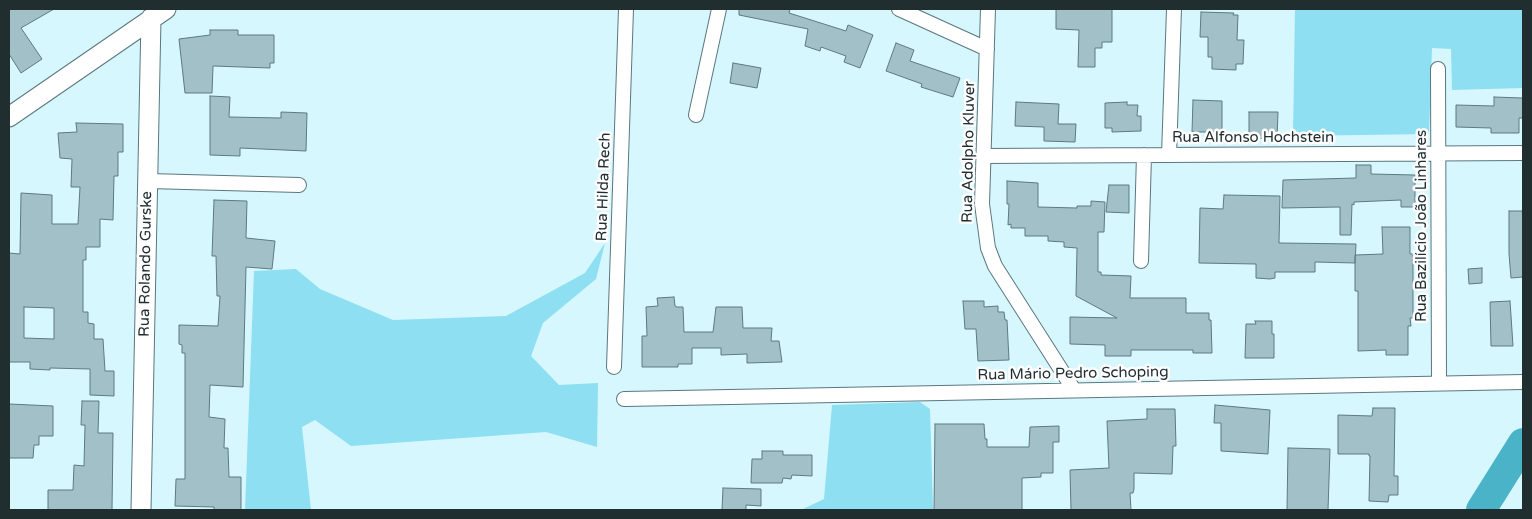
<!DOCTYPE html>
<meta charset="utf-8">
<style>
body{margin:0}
#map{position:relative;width:1532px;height:519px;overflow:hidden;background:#d6f7fe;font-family:"Varela Round",sans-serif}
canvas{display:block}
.frame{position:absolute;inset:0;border:10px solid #212e30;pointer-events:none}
</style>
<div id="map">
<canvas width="1532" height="519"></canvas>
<div class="frame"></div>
</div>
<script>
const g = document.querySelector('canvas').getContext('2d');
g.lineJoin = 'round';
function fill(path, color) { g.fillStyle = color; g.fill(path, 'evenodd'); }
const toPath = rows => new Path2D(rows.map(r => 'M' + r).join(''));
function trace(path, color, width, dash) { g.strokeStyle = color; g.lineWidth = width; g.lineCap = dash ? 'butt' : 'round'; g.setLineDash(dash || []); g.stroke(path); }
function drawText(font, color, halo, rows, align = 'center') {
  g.font = font + ' "Varela Round",sans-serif'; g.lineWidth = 5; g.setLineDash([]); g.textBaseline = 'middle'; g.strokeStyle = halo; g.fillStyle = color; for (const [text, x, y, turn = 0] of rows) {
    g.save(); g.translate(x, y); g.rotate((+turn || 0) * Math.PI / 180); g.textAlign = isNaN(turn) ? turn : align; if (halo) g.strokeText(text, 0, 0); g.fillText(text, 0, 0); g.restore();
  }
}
const green = toPath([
 [1295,9,1523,9,1523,88,1452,90,1451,49,1432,48,1429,134,1293,136],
 [605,243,596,279,543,323,531,356,559,385,598,383,597,447,546,432,351,446,315,420,302,427,311,510,245,510,254,271,296,269,320,289,393,320,506,316,585,273],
 [920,402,930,409,933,510,801,510,824,499,832,405]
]);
const river = toPath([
 [1481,510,1523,443]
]);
const building = toPath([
 [9,9,54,9,21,28,42,59,21,73,9,54,9,9],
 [739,9,790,9,789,13,846,31,848,25,873,35,860,68,844,62,846,56,821,47,820,51,805,46,808,29,739,15,739,9],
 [1056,9,1112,9,1112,42,1102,42,1102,48,1095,48,1095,67,1078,67,1079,30,1056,29,1056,9],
 [1201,12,1234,13,1233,15,1238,15,1237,40,1244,40,1243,64,1236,64,1236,70,1212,69,1212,57,1208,57,1208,37,1200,37,1201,12],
 [210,30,238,30,238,35,274,35,274,63,270,63,270,68,213,66,212,93,185,93,179,39,210,35,210,30],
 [896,43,914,50,910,61,960,78,953,97,921,87,922,84,886,71,896,43],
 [733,63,761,68,757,88,730,83,733,63],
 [210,96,230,97,229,117,281,118,281,112,307,113,306,151,240,148,240,156,210,155,210,96],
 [1494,97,1523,98,1523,118,1519,118,1519,133,1491,133,1491,128,1456,127,1456,105,1494,106,1494,97],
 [1193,100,1222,101,1222,132,1192,132,1193,100],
 [1016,102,1059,104,1058,124,1076,124,1075,142,1044,141,1044,127,1015,126,1016,102],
 [1127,102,1127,105,1138,105,1137,116,1141,116,1141,131,1112,132,1112,128,1105,128,1105,103,1127,102],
 [1249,112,1278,112,1277,139,1249,138,1249,112],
 [76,123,123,124,123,152,118,152,118,176,114,176,113,220,100,219,100,247,86,247,86,260,83,260,83,312,88,312,88,323,94,324,94,339,103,339,105,371,114,371,114,396,90,395,90,369,50,368,50,370,30,369,30,362,9,362,9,253,20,254,21,193,52,195,52,224,78,224,80,187,71,187,72,159,60,158,58,133,77,132,76,123],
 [24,307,54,308,54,339,24,338,24,307],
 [1356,165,1371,165,1371,174,1415,175,1415,207,1401,207,1401,200,1354,202,1354,205,1352,204,1351,235,1340,235,1340,207,1282,208,1283,180,1356,178,1356,165],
 [1007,181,1038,183,1038,207,1077,208,1077,206,1091,206,1091,201,1105,202,1104,232,1098,232,1098,272,1101,272,1101,275,1131,276,1130,298,1186,298,1186,313,1209,313,1209,320,1211,320,1212,353,1193,353,1193,350,1131,350,1131,356,1105,356,1105,345,1070,344,1070,317,1117,318,1076,296,1077,248,1064,247,1064,242,1048,241,1048,236,1025,236,1025,228,1011,228,1011,224,1008,225,1009,204,1007,204,1007,181],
 [1109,185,1129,185,1129,213,1106,212,1109,185],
 [1224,195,1280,196,1279,243,1356,244,1355,263,1315,262,1315,272,1275,272,1275,278,1270,279,1256,278,1256,264,1199,263,1200,208,1223,209,1224,195],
 [214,200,247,201,246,238,275,241,272,269,246,267,243,387,210,385,209,417,225,419,224,448,228,448,229,477,241,477,241,510,214,510,214,507,175,506,176,479,185,479,185,353,182,353,182,345,179,344,179,325,218,326,220,296,217,296,216,256,212,256,214,200],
 [1509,211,1523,211,1523,277,1511,278,1509,254,1509,211],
 [1382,227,1410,227,1410,254,1413,254,1413,318,1410,318,1411,326,1408,326,1408,355,1386,355,1386,350,1358,351,1358,291,1355,291,1355,255,1383,254,1382,227],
 [1482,268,1482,283,1469,284,1468,269,1482,268],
 [674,297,675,306,677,307,683,307,684,332,713,332,716,307,742,307,743,328,772,328,771,341,779,341,782,362,747,363,747,354,721,355,721,348,692,348,692,364,678,364,678,367,642,367,642,336,647,336,646,307,658,306,657,298,674,297],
 [963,301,984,301,984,307,998,306,998,312,1004,312,1005,320,1007,320,1009,360,978,361,976,329,965,329,963,301],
 [1510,301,1513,346,1491,346,1490,302,1510,301],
 [1255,321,1272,321,1272,334,1274,334,1274,358,1245,358,1246,324,1256,324,1255,321],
 [82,401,99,401,98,433,113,433,112,510,48,510,48,490,73,490,74,465,84,466,85,425,81,425,82,401],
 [9,404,53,406,53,436,39,436,39,445,34,445,33,458,9,458,9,404],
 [1215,405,1270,410,1268,454,1221,451,1221,423,1214,423,1215,405],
 [1373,408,1395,408,1394,476,1398,476,1398,495,1389,495,1388,502,1369,501,1370,456,1369,456,1369,454,1338,454,1338,415,1372,416,1373,408],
 [1147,409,1175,409,1176,446,1173,446,1172,474,1134,473,1134,489,1133,493,1130,493,1131,510,1071,510,1070,470,1109,468,1107,421,1147,419,1147,409],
 [935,424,984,424,985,439,987,439,987,447,1029,447,1030,427,1059,426,1059,442,1053,442,1053,473,1041,473,1041,477,1022,478,1022,510,934,510,935,424],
 [1288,448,1330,449,1328,510,1287,510,1288,448],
 [762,451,783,451,783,455,812,455,812,476,792,475,791,479,783,478,782,483,751,483,752,459,762,459,762,451],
 [723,488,761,489,761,506,746,505,746,510,722,510,723,488]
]);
const street = toPath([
 [899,9,987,49],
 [988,9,982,204,988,248,995,266,1074,390],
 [1438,69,1439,383],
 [696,115,719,9],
 [1169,155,1174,9],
 [983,156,1523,153],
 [148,181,299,185],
 [1141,261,1144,155],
 [614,367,626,9],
 [624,399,1523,382]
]);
const secondary = toPath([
 [9,117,166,9],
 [141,510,151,18]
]);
const streetNames = [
 ["Rua Alfonso Hochstein",1253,138],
 ["Rua Adolpho Kluver",969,152,-89],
 ["Rua Hilda Rech",604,187,-88],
 ["Rua Bazilício João Linhares",1422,226,-90],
 ["Rua Rolando Gurske",146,264,-89],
 ["Rua Mário Pedro Schoping",1073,374,-1]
];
fill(green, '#8ddff1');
trace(river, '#4bb3c8', 30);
fill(building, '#a1c0c7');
trace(building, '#5c7a80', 1);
trace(street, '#5a777e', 16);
trace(secondary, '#5a777e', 21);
trace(street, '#fff', 14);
trace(secondary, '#fff', 19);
drawText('15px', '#212e30', '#fdfdfd', streetNames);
</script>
